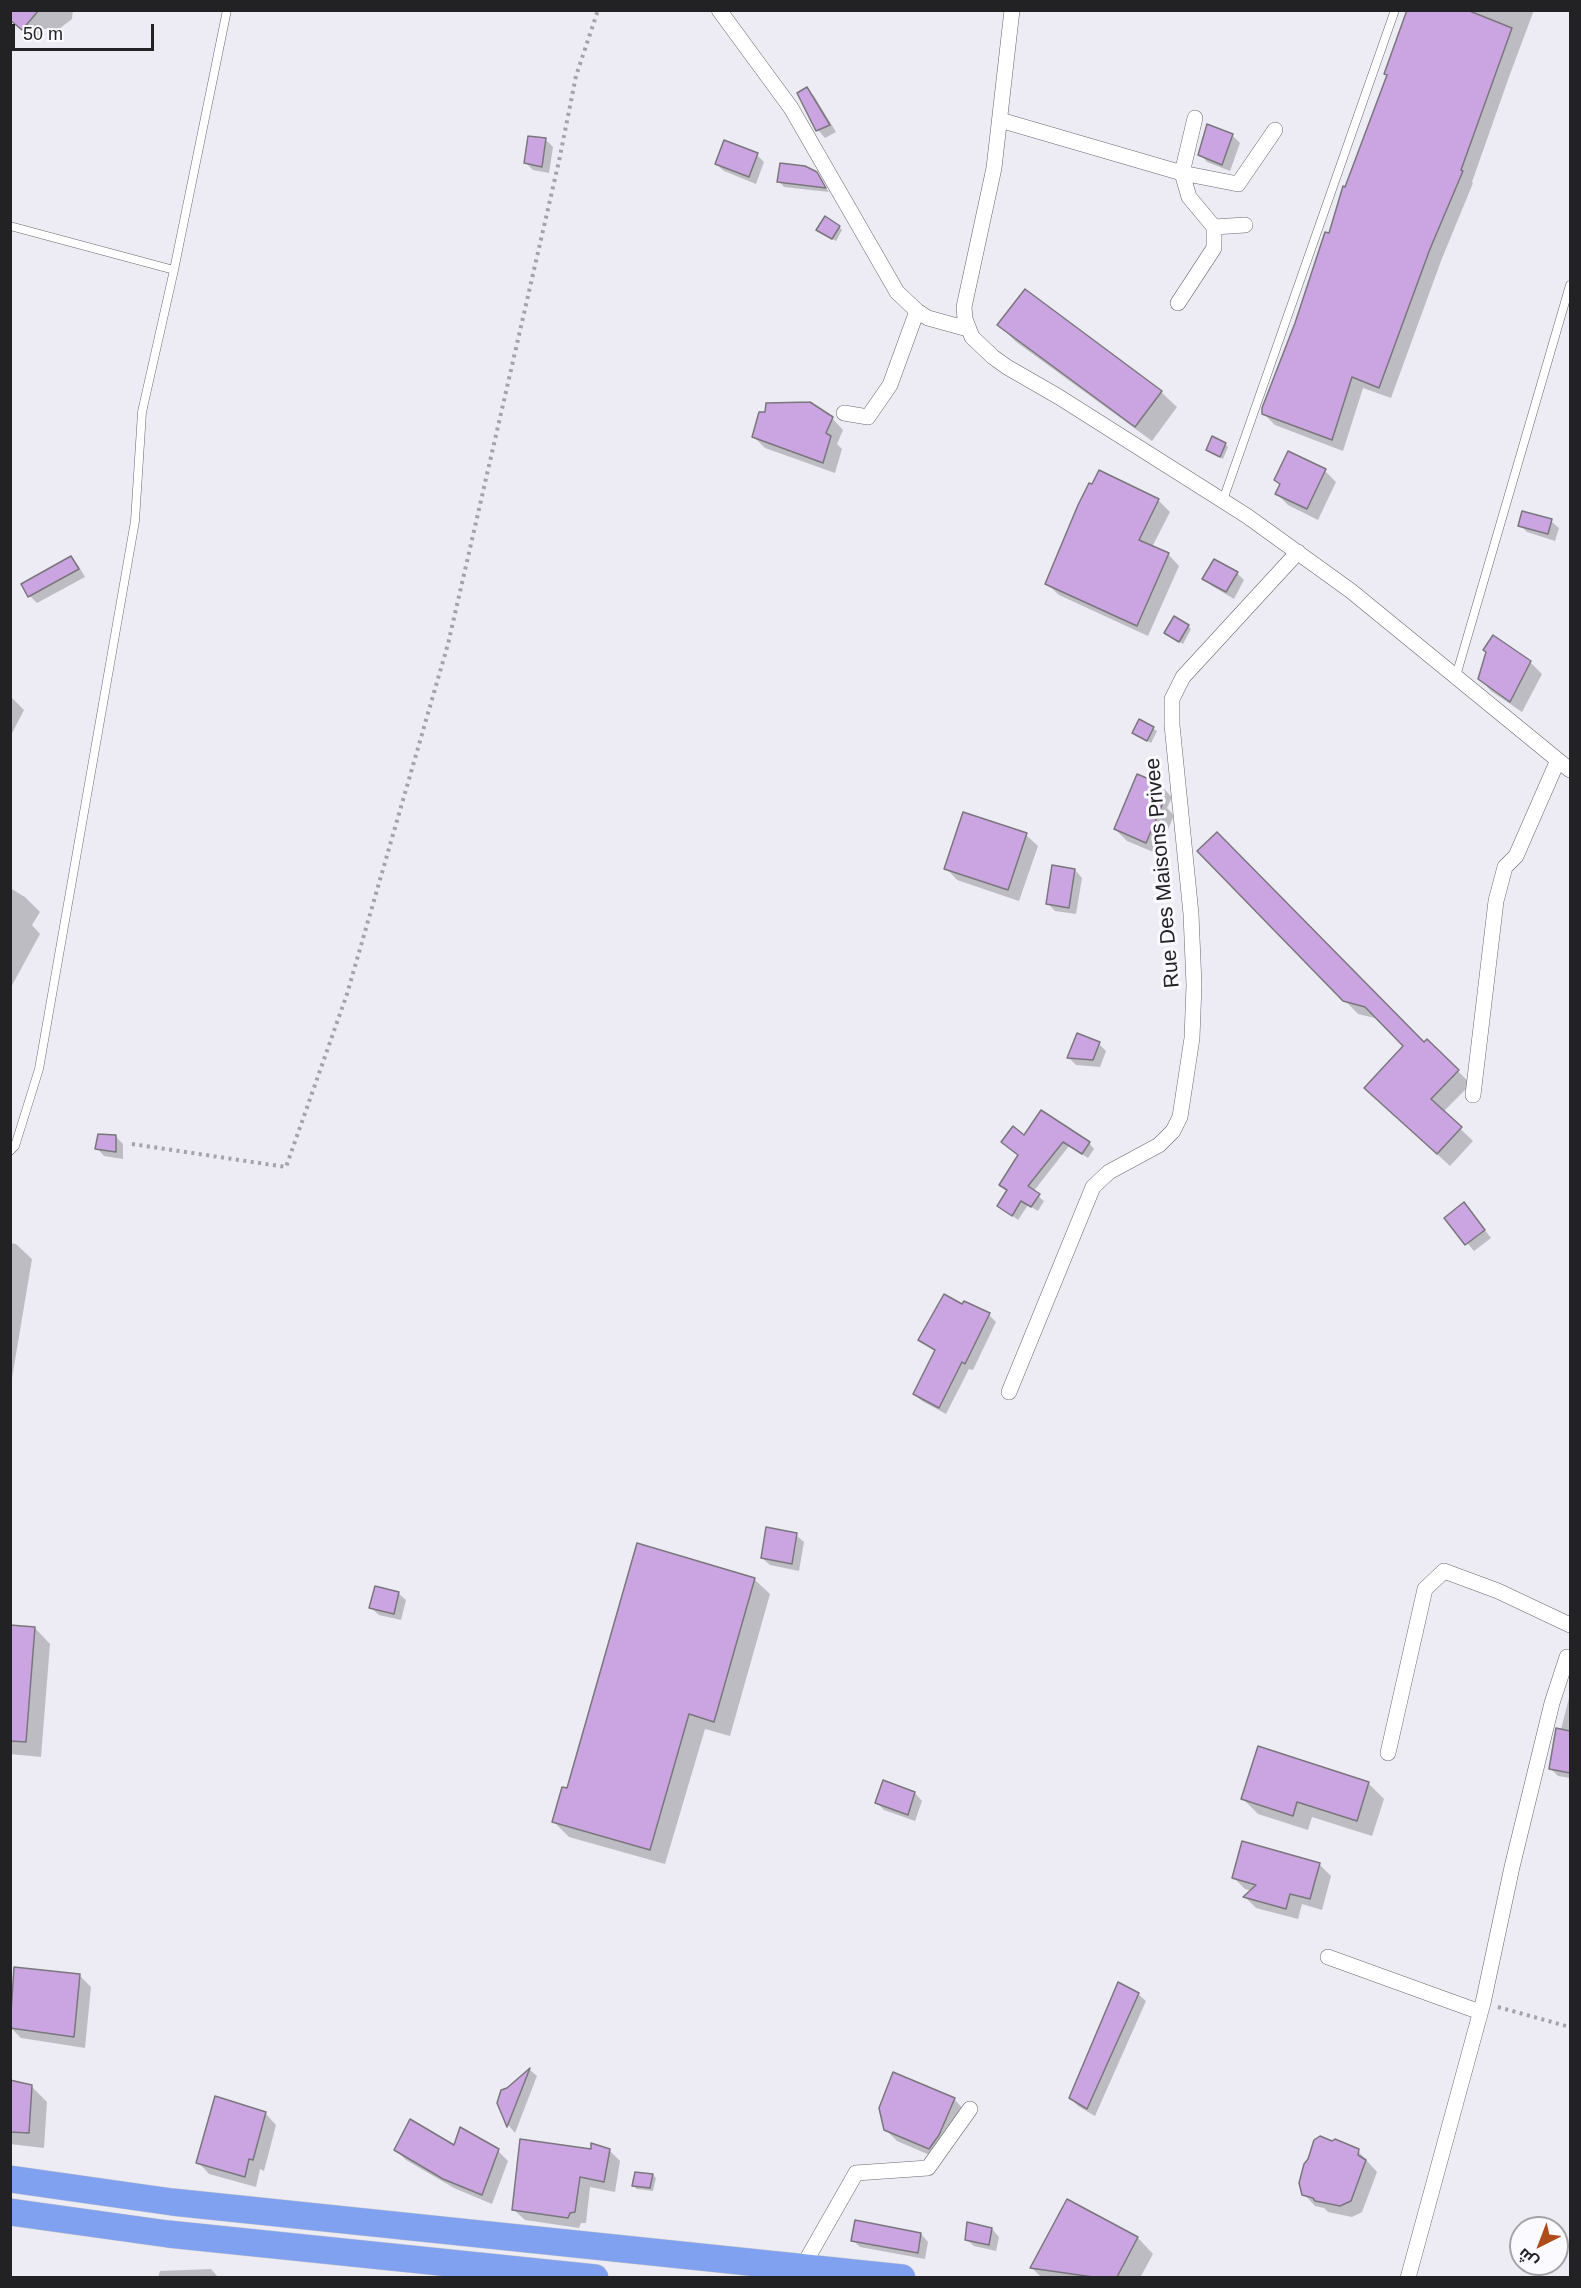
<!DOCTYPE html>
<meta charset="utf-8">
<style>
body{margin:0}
#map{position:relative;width:1581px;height:2288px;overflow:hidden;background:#edecf4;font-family:Arial,Cairo,sans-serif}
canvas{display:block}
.frame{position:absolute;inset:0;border:12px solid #222225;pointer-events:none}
.north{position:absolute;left:1509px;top:2216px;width:60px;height:60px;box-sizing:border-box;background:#fafaff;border:2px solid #a4a4a8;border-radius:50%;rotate:222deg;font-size:16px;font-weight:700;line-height:24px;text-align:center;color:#222225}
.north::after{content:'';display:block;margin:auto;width:21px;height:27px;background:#b04c1a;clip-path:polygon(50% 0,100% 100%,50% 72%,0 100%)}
.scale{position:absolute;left:12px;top:24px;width:142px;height:27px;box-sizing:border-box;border:3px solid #222225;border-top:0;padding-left:8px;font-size:18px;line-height:21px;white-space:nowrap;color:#222225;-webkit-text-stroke:4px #fafaff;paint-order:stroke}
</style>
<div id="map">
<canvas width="1581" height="2288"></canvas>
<div class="frame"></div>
<div class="north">ش</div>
<div class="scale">50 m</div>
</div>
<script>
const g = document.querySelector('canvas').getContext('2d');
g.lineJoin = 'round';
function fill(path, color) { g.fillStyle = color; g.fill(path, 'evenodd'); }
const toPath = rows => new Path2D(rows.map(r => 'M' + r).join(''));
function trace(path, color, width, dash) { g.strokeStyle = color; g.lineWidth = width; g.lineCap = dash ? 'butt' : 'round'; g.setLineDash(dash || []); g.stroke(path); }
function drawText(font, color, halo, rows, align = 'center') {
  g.font = font + ' Arial,sans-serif'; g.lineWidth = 6; g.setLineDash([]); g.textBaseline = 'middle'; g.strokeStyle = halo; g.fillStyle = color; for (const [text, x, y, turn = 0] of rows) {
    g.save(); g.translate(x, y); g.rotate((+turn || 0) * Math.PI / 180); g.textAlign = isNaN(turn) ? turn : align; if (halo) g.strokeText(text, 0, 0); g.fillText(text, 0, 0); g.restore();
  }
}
const shadow = toPath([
 [17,10,73,10,72,19,59,29,44,29,34,40,22,29],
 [1409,10,1534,10,1509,77,1472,182,1473,183,1441,261,1391,398,1363,388,1343,451,1275,425,1263,413,1388,76],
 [807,89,814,96,836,132,825,138,818,130,799,93],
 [1208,126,1233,136,1240,143,1230,171,1207,162,1200,154],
 [545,139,553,147,549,173,533,170,526,163],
 [757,155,764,162,756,184,724,171,716,164],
 [816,174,829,192,784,187,779,181],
 [839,227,842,230,836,241,821,233],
 [1025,291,1161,392,1177,407,1152,441,1015,341,999,325],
 [832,418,843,430,837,444,842,449,835,473,765,448,754,437],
 [1225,444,1228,447,1223,459,1208,450],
 [1325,471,1336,482,1318,520,1288,505,1277,494,1281,485,1275,480],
 [1158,500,1170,512,1152,547,1168,554,1179,566,1148,636,1059,595,1047,584],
 [1551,521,1559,528,1555,541,1527,532,1520,525],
 [71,558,78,565,85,577,37,603,30,596],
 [1237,573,1244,580,1234,599,1212,586,1204,579],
 [1188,626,1191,629,1183,644,1169,635],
 [1493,637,1530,662,1542,674,1522,712,1491,691,1480,679],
 [10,696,24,710,10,737],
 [1140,721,1157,731,1151,743,1134,733],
 [1160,785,1172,797,1167,808,1174,815,1158,854,1127,841,1115,829],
 [1026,835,1038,846,1019,901,957,880,946,868],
 [1199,851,1424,1044,1427,1041,1471,1084,1443,1112,1473,1141,1450,1166,1379,1101,1405,1046,1379,1019,1358,1014],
 [1075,870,1082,878,1076,914,1055,911,1047,903],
 [10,888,25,897,40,912,32,925,40,934,10,989],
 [1099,1044,1106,1051,1100,1067,1076,1065,1069,1058],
 [116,1137,123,1144,123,1159,104,1156,97,1148],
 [1024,1137,1089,1143,1094,1149,1088,1158,1069,1146,1033,1192,1044,1201,1038,1211,1028,1205,1018,1220,998,1205,1008,1191,1001,1185,1020,1155],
 [1471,1212,1491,1238,1474,1251,1446,1218],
 [10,1243,16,1244,32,1259,10,1390],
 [963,1306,989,1315,996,1322,973,1370,969,1369,946,1414,922,1401,915,1394,936,1352,920,1340],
 [796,1535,804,1542,799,1571,770,1565,762,1558],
 [754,1579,770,1594,730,1736,705,1729,665,1864,569,1837,554,1822,568,1790],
 [398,1593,406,1600,401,1620,379,1615,371,1608],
 [10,1626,35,1628,50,1644,41,1757,10,1754],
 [1570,1694,1570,1778,1558,1776,1551,1769],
 [884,1782,915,1793,922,1801,915,1821,884,1810,877,1803],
 [1368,1783,1384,1799,1372,1836,1312,1817,1308,1830,1258,1814,1243,1799],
 [1319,1864,1331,1876,1322,1910,1302,1904,1298,1919,1256,1908,1245,1897,1252,1891,1245,1889,1234,1878],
 [80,1976,91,1987,85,2048,21,2038,10,2027],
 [1138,1994,1146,2001,1095,2116,1078,2106,1071,2098],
 [530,2070,537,2076,515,2133,509,2126,499,2103,508,2090],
 [10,2081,31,2086,47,2102,44,2148,10,2144],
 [954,2099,965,2111,941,2160,897,2141,885,2129],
 [265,2113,276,2125,264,2171,260,2169,256,2187,209,2174,198,2162],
 [455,2147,498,2151,508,2161,492,2204,454,2188,406,2160,396,2150],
 [609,2150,620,2161,615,2192,590,2187,586,2223,581,2223,579,2228,525,2220,514,2210,592,2151],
 [1358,2151,1377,2172,1362,2212,1352,2217,1328,2212,1324,2208,1315,2206,1304,2194],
 [653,2175,656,2178,653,2191,637,2189,633,2186],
 [1067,2201,1138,2238,1153,2254,1140,2278,1042,2278,1032,2268],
 [992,2229,999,2237,996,2251,974,2246,966,2239],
 [921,2234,928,2242,925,2259,860,2247,853,2240],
 [211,2269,219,2278,158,2278,160,2271]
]);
const building = toPath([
 [10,10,39,10,22,30,10,20,10,10],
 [1407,10,1467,10,1512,28,1461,170,1463,171,1430,249,1379,388,1352,377,1332,440,1262,414,1262,408,1295,323,1325,232,1329,233,1343,186,1345,187,1387,75,1384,74,1407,10],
 [807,87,830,125,816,131,797,93,807,87],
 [1207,124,1233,134,1222,165,1198,155,1207,124],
 [528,136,546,138,542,167,524,163,528,136],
 [724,140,758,153,749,177,715,164,724,140],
 [780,163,805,166,817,172,826,188,777,182,780,163],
 [825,216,840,226,832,239,816,230,825,216],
 [1025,289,1162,391,1135,427,997,325,1025,289],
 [810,402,833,417,826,433,831,436,823,463,752,437,759,412,765,412,766,403,810,402],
 [1212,436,1226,443,1220,457,1206,450,1212,436],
 [1288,451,1326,469,1307,509,1275,494,1280,484,1274,480,1288,451],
 [1099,470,1159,499,1139,540,1169,553,1137,626,1045,584,1078,505,1089,483,1092,484,1099,470],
 [1522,511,1552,519,1548,534,1518,526,1522,511],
 [71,556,79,569,28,597,21,584,71,556],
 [1214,559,1238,572,1226,592,1202,579,1214,559],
 [1174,616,1189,625,1179,642,1164,633,1174,616],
 [1493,635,1531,661,1510,702,1478,679,1486,652,1483,650,1493,635],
 [1139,719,1154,727,1147,741,1132,733,1139,719],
 [1137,774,1161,784,1155,799,1163,803,1146,843,1114,829,1137,774],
 [963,812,1027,833,1008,890,944,869,963,812],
 [1217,832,1424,1042,1427,1039,1459,1070,1431,1099,1462,1127,1437,1154,1364,1088,1403,1046,1365,1007,1343,1001,1197,851,1217,832],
 [1052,865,1075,869,1069,908,1046,904,1052,865],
 [1077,1033,1100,1042,1093,1060,1067,1058,1077,1033],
 [1041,1110,1090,1142,1082,1154,1063,1142,1028,1186,1040,1194,1031,1207,1021,1201,1012,1216,997,1206,1007,1190,999,1185,1018,1155,1001,1142,1013,1126,1024,1135,1041,1110],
 [98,1134,116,1135,116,1152,95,1149,98,1134],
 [1464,1202,1485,1230,1465,1245,1444,1218,1464,1202],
 [944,1294,962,1304,964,1301,990,1313,965,1364,962,1362,939,1408,913,1394,935,1350,918,1340,944,1294],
 [766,1527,797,1533,792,1564,761,1558,766,1527],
 [637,1543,755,1578,714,1722,689,1714,650,1850,552,1822,562,1787,567,1788,637,1543],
 [375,1586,399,1592,394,1614,369,1608,375,1586],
 [10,1625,35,1627,26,1742,10,1741,10,1625],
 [1556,1728,1570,1731,1570,1773,1549,1769,1556,1728],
 [1258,1746,1369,1782,1357,1821,1297,1802,1293,1816,1241,1799,1258,1746],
 [883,1780,915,1792,908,1815,875,1803,883,1780],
 [1242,1841,1320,1863,1310,1899,1290,1894,1286,1909,1243,1897,1256,1885,1232,1878,1242,1841],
 [14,1967,80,1974,74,2037,10,2028,14,1967],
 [1118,1982,1139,1993,1087,2109,1069,2098,1118,1982],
 [530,2068,507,2127,497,2103,501,2090,507,2088,530,2068],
 [893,2072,955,2098,939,2135,929,2149,884,2130,879,2108,893,2072],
 [10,2080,32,2085,29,2133,10,2132,10,2080],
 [215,2096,266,2112,253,2160,249,2159,245,2177,196,2163,215,2096],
 [410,2119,454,2145,460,2127,499,2149,482,2195,443,2179,394,2150,410,2119],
 [1320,2136,1332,2141,1335,2139,1359,2149,1358,2155,1366,2160,1351,2201,1340,2206,1315,2201,1313,2198,1302,2195,1299,2183,1304,2164,1308,2159,1314,2140,1320,2136],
 [520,2139,591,2149,591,2143,610,2149,604,2182,580,2177,575,2212,570,2213,568,2218,512,2210,520,2139],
 [635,2172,653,2174,650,2188,632,2186,635,2172],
 [1067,2199,1138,2237,1117,2277,1093,2277,1030,2268,1067,2199],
 [855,2220,921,2233,918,2253,851,2241,855,2220],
 [967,2222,992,2228,989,2245,965,2240,967,2222]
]);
const path = toPath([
 [132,1144,286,1167,347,994,448,644,559,161,576,76,598,10],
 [1498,2007,1570,2027]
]);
const lane = toPath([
 [10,226,174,270],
 [1223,500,1395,10],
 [1456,676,1570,285],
 [10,1151,15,1146,39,1069,135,521,142,412,174,270,227,10]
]);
const street = toPath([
 [719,10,791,108,897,292,917,311,928,318,968,329],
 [1012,10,994,168,964,307,965,319,972,337,993,357,1007,367,1059,397,1247,516,1351,591,1570,770],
 [1000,120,1182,173,1195,118],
 [1245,225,1214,227,1189,197,1182,173,1238,184,1275,130],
 [1178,303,1214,248,1214,227],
 [844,413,868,417,890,385,917,311],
 [1473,1095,1496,901,1505,867,1516,856,1558,760],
 [1009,1392,1093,1187,1109,1172,1159,1145,1173,1131,1180,1117,1192,1038,1194,985,1191,914,1172,725,1172,699,1183,677,1298,552],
 [1388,1753,1425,1589,1444,1571,1498,1591,1570,1625],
 [1328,1957,1480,2012],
 [803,2266,856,2173,928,2168,970,2109],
 [1408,2278,1483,2003,1512,1867,1552,1703,1567,1657,1570,1658]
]);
const highway = toPath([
 [10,2179,172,2202,902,2278],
 [10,2212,168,2234,595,2278]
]);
const streetNames = [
 ["Rue Des Maisons Privee",1163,873,-95]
];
fill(shadow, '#0003');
fill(building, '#caa5e2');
trace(building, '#7a767c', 1.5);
trace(lane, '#69686f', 9);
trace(street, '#69686f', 16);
trace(highway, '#cacacb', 28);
trace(path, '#a2a2a8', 4, [3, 4.5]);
trace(lane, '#fff', 8);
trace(street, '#fff', 15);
trace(highway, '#80a0f0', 27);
drawText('21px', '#222225', '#fafaff', streetNames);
</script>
